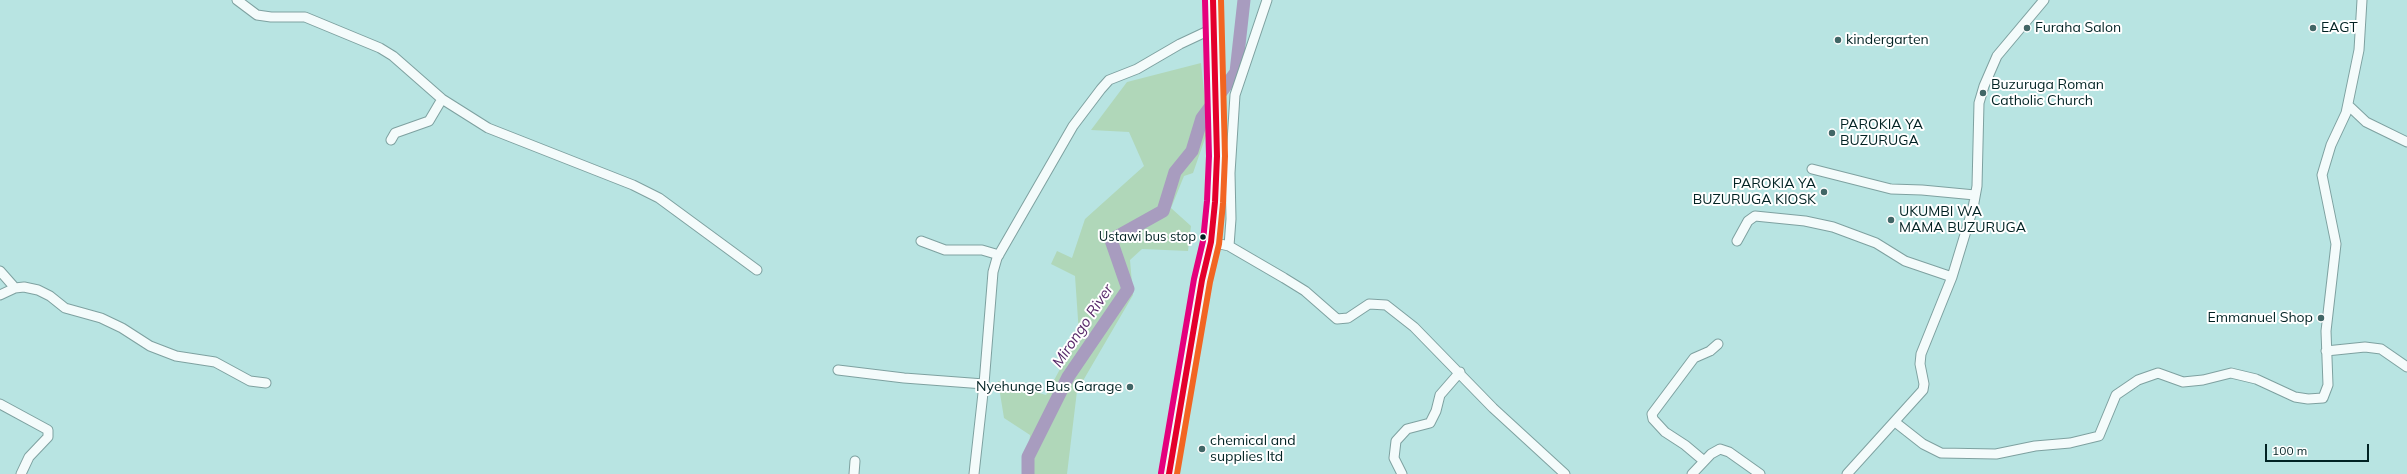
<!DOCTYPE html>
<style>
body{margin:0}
#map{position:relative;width:2407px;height:474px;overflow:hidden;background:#b8e4e2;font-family:Mulish,sans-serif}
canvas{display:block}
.scale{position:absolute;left:2265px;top:444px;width:104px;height:18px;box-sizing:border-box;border:2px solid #012223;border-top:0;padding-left:5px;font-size:12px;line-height:14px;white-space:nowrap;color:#012223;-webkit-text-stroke:3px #fff;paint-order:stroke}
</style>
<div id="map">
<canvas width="2407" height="474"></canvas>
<div class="scale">100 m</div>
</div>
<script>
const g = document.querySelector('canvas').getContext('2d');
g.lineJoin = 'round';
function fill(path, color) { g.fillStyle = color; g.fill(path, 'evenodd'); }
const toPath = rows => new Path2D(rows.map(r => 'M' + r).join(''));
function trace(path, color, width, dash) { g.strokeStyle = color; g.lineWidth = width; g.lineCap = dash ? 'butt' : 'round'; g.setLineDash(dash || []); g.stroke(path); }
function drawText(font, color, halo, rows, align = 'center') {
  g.font = font + ' Mulish,sans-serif'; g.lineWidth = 4; g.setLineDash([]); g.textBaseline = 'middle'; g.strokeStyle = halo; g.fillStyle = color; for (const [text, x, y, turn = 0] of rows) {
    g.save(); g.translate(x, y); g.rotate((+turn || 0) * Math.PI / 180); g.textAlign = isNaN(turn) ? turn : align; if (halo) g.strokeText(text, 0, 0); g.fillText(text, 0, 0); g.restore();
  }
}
const green = toPath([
 [1201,63,1208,130,1193,173,1184,176,1171,208,1191,226,1188,251,1142,249,1130,260,1133,295,1077,391,1067,474,1027,474,1030,435,1004,418,998,381,1046,395,1079,334,1075,276,1051,264,1057,251,1072,258,1085,219,1144,166,1129,132,1091,130,1127,82]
]);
const river = toPath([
 [1028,474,1028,457,1068,377,1128,289,1111,240,1163,211,1175,172,1192,151,1202,118,1236,72,1244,0]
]);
const minor = toPath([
 [237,0,257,15,271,17,305,17,380,48,393,56,442,99,488,128,633,185,659,198,757,270],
 [2348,105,2366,122,2407,142],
 [391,140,395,133,429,121,442,99],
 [1812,169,1891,189,1922,190,1975,195],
 [921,241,945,250,982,250,999,255],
 [1737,241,1748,221,1755,216,1805,221,1833,227,1876,243,1905,261,1952,277],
 [1211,242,1229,246,1284,278,1305,291,1337,319,1348,318,1369,304,1386,305,1414,327,1493,408,1565,474],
 [1229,246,1231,219,1230,173,1235,95,1267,0],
 [0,271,15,288],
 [0,295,15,288,24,287,38,290,50,296,65,308,101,318,122,328,150,346,176,356,215,362,250,381,266,383],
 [2326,351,2365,347,2381,349,2407,367],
 [838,370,904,378,984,384],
 [0,404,48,430,48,437,29,457,21,474],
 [1895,422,1923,444,1941,453,1996,454,2035,446,2070,443,2099,436,2116,395,2138,380,2158,373,2183,382,2203,380,2231,373,2256,379,2295,397,2308,399,2323,398,2328,385,2326,331,2336,244,2322,175,2331,145,2346,113,2359,50,2362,0],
 [1704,461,1685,445,1665,432,1653,419,1652,414,1694,358,1710,351,1718,344],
 [854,474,855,461],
 [974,474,984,384,993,272,997,258,1073,126,1101,89,1109,80,1137,69,1180,44,1212,29],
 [1402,474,1394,458,1396,441,1407,429,1430,423,1436,411,1440,395,1460,372],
 [1692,474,1711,454,1720,449,1729,452,1760,474],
 [1847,474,1923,390,1924,384,1920,364,1921,354,1952,277,1973,208,1977,186,1979,103,1984,86,1997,56,2044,0]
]);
const highway = toPath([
 [1169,474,1202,280,1211,242,1215,202,1217,156,1213,0]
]);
const bus1 = toPath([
 [1169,474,1202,280,1211,242,1215,202,1217,156,1213,0]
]);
const bus2 = toPath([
 [1177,474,1210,282,1219,244,1223,203,1225,156,1221,0]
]);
const bus3 = toPath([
 [1161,473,1194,279,1203,241,1207,201,1209,156,1205,0]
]);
const markers = [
 [2027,28,4,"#416666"],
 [2313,28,4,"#416666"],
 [1838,40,4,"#416666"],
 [1983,93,4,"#416666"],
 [1832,133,4,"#416666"],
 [1824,192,4,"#416666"],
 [1891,220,4,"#416666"],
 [1203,237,3.5,"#012223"],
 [2321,318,4,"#416666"],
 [1130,387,4,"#416666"],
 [1202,449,4,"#416666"]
];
const busNames = [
 ["Ustawi bus stop",1196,237]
];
const poiNames = [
 ["Furaha Salon",2035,28],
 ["EAGT",2321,28],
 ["kindergarten",1846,40],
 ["Buzuruga Roman",1991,85],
 ["Catholic Church",1991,101],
 ["PAROKIA YA",1840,125],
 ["BUZURUGA",1840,141],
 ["PAROKIA YA",1816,184,"right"],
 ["BUZURUGA KIOSK",1816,200,"right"],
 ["UKUMBI WA",1899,212],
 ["MAMA BUZURUGA",1899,228],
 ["Emmanuel Shop",2313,318,"right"],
 ["Nyehunge Bus Garage",1122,387,"right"],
 ["chemical and",1210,441],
 ["supplies ltd",1210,457]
];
const waterNames = [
 ["Mirongo River",1083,326,-56]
];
fill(green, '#b0d7b9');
trace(river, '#a89cbf', 13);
trace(minor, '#7ea1a0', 11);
trace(highway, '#7ea1a0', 16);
trace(minor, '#f4fbfb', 9);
trace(highway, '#f4fbfb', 14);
trace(bus1, '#e4002b', 6);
trace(bus2, '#f26522', 6);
trace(bus3, '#e5007d', 6);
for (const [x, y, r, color] of markers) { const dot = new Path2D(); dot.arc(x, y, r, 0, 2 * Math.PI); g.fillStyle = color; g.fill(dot); trace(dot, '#fff', 1.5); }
drawText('13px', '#012223', '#fff', busNames, 'right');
drawText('14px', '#012223', '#fff', poiNames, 'left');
drawText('italic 15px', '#582a6a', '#fff', waterNames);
</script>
